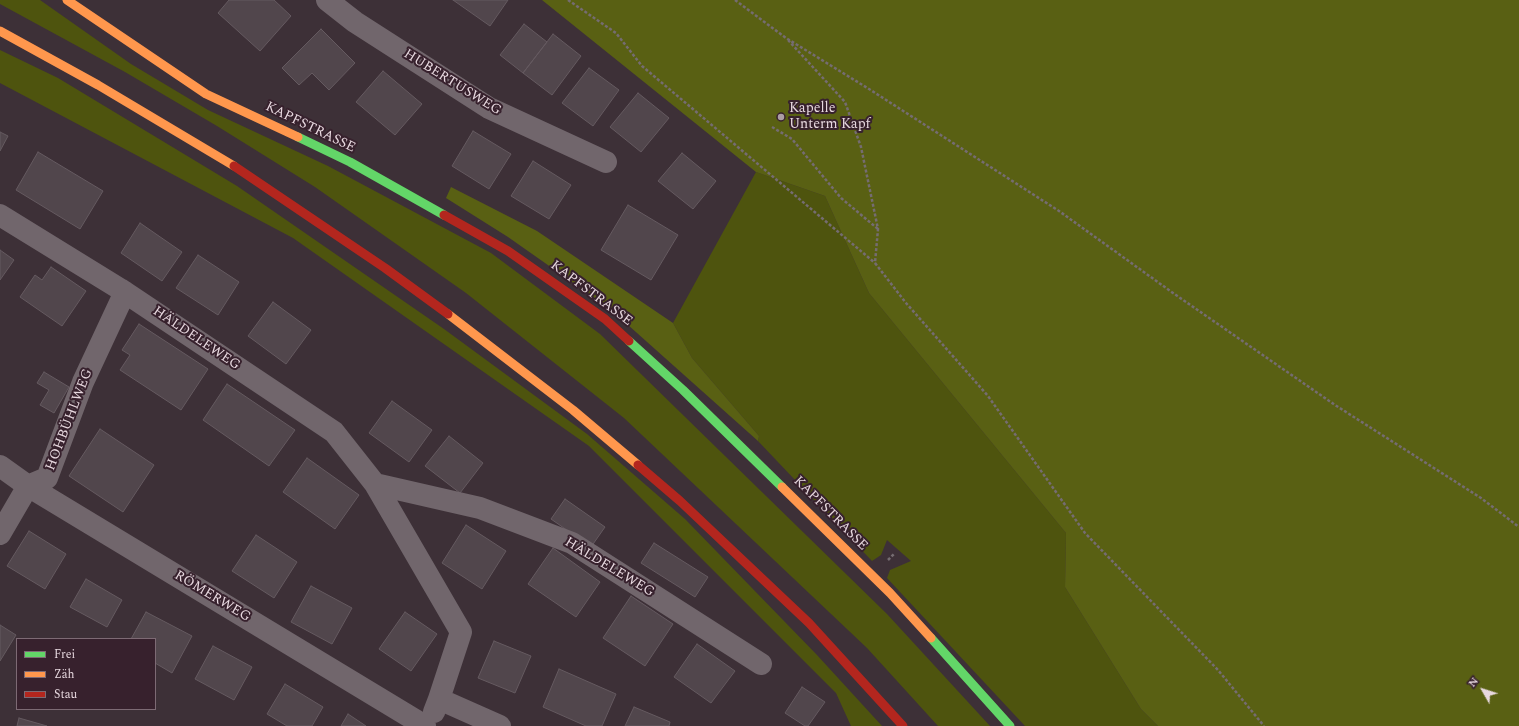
<!DOCTYPE html>
<meta charset="utf-8">
<style>
body{margin:0}
#map{position:relative;width:1519px;height:726px;overflow:hidden;background:#3d3037;font-family:Spectral,serif}
canvas{display:block}
.legend{position:absolute;left:16px;top:638px;width:140px;height:72px;box-sizing:border-box;background:#37212d;border:1px solid #7d6a74;margin:0;padding:5px 7px;list-style:none;font-size:12px;color:#e7d8df}
.legend li{display:flex;align-items:center;gap:8px;height:20px}
.legend b{width:20px;border:1px solid #7d6a74}
.north{position:absolute;left:1463px;top:670px;width:40px;height:40px;-webkit-text-stroke:3px #37212d;paint-order:stroke;rotate:309deg;font-size:11px;font-weight:700;line-height:16px;text-align:center;color:#e7d8df}
.north::after{content:'';display:block;margin:auto;width:14px;height:18px;background:#e7d8df;clip-path:polygon(50% 0,100% 100%,50% 72%,0 100%)}
</style>
<div id="map">
<canvas width="1519" height="726"></canvas>
<ul class="legend">
<li><b style="height:5px;background:#63d668"></b>Frei</li>
<li><b style="height:5px;background:#ff974d"></b>Zäh</li>
<li><b style="height:5px;background:#b3261e"></b>Stau</li>
</ul>
<div class="north">N</div>
</div>
<script>
const g = document.querySelector('canvas').getContext('2d');
g.lineJoin = 'round';
function fill(path, color) { g.fillStyle = color; g.fill(path, 'evenodd'); }
const toPath = rows => new Path2D(rows.map(r => 'M' + r).join(''));
function trace(path, color, width, dash) { g.strokeStyle = color; g.lineWidth = width; g.lineCap = dash ? 'butt' : 'round'; g.setLineDash(dash || []); g.stroke(path); }
function drawText(font, color, halo, rows, align = 'center') {
  g.font = font + ' Spectral,serif'; g.lineWidth = 4; g.setLineDash([]); g.textBaseline = 'middle'; g.strokeStyle = halo; g.fillStyle = color; for (const [text, x, y, turn = 0] of rows) {
    g.save(); g.translate(x, y); g.rotate((+turn || 0) * Math.PI / 180); g.textAlign = isNaN(turn) ? turn : align; if (halo) g.strokeText(text, 0, 0); g.fillText(text, 0, 0); g.restore();
  }
}
const green = toPath([
 [0,0,40,0,131,64,208,110,328,166,491,253,600,334,887,614,990,726,938,726,867,648,624,418,466,293,315,187,217,126,125,72,0,4],
 [0,50,58,78,237,186,444,329,587,434,685,519,817,655,882,726,851,726,836,693,589,446,293,238,0,83],
 [756,172,825,196,869,293,1066,533,1065,587,1141,709,1158,726,1025,726,887,578,890,570,911,561,887,540,881,555,872,561,758,441,759,436,692,358,673,323]
]);
const forest = toPath([
 [542,0,1519,0,1519,726,1158,726,1141,709,1065,587,1066,533,869,293,825,196,756,172],
 [451,187,537,231,673,323,692,358,759,436,758,441,609,308,508,237,446,198]
]);
const building = toPath([
 [229,0,274,0,291,16,260,51,218,13,229,0],
 [453,0,508,0,490,26,453,0],
 [524,24,547,42,523,73,500,55,524,24],
 [321,29,355,63,329,90,312,73,299,85,282,68,321,29],
 [553,34,581,56,552,95,523,73,553,34],
 [589,68,619,90,593,126,562,103,589,68],
 [383,71,422,104,395,135,356,102,383,71],
 [638,93,669,118,641,152,610,127,638,93],
 [473,131,511,154,489,189,452,166,473,131],
 [0,132,8,136,0,151,0,132],
 [38,152,103,191,80,229,16,190,38,152],
 [682,153,716,181,693,209,658,181,682,153],
 [533,161,571,185,549,219,511,196,533,161],
 [628,205,678,235,651,280,601,250,628,205],
 [140,223,182,252,162,281,121,253,140,223],
 [0,250,14,260,0,280,0,250],
 [198,255,239,282,218,315,176,288,198,255],
 [51,267,86,291,62,326,20,297,35,275,42,280,51,267],
 [273,302,311,330,286,364,248,336,273,302],
 [139,324,208,369,181,410,120,370,130,355,122,350,139,324],
 [44,372,69,387,54,413,40,405,49,390,37,383,44,372],
 [227,384,295,430,269,466,203,420,227,384],
 [392,401,432,430,409,462,369,433,392,401],
 [100,429,154,465,123,512,69,476,100,429],
 [449,436,483,463,460,493,425,466,449,436],
 [307,458,359,495,335,529,283,492,307,458],
 [565,499,605,527,591,547,551,519,565,499],
 [466,525,506,551,482,589,442,563,466,525],
 [29,531,66,554,45,589,7,566,29,531],
 [256,535,297,562,274,598,232,571,256,535],
 [654,543,708,577,695,597,641,563,654,543],
 [553,548,600,582,576,617,528,584,553,548],
 [86,579,122,600,107,627,70,607,86,579],
 [311,586,352,608,332,644,291,622,311,586],
 [631,596,673,624,645,666,603,638,631,596],
 [146,612,192,636,172,673,155,663,155,639,131,639,146,612],
 [405,612,437,634,411,671,379,649,405,612],
 [0,625,16,635,0,661,0,625],
 [494,641,531,656,515,693,478,678,494,641],
 [697,644,735,671,711,703,674,677,697,644],
 [213,646,252,667,234,700,195,679,213,646],
 [559,669,616,694,602,726,586,726,543,707,559,669],
 [285,684,323,707,312,726,287,726,267,714,285,684],
 [802,687,825,702,808,726,805,726,785,713,802,687],
 [634,707,670,722,669,726,625,726,634,707],
 [348,714,366,726,341,726,348,714],
 [19,718,47,726,17,726,19,718]
]);
const path = toPath([
 [568,0,616,33,642,66,875,263],
 [735,0,786,38,869,89,1059,211,1173,293,1335,405,1481,498,1519,527],
 [788,40,845,102,861,147,878,229,875,263,906,303,988,396,1085,533,1218,670,1264,726],
 [772,127,792,139,841,198,878,229],
 [888,560,894,554]
]);
const street = toPath([
 [327,0,355,22,489,108,606,162],
 [0,215,120,289,334,432,375,484,461,632,439,699],
 [0,466,28,486,425,726],
 [375,484,480,508,572,543,761,664],
 [0,534,28,486,47,478,83,382,125,292],
 [434,712,439,699,500,726]
]);
const fast = toPath([
 [298,137,350,162,444,215],
 [629,341,683,390,782,487],
 [931,638,1010,726]
]);
const slow = toPath([
 [67,0,206,94,298,137],
 [0,31,98,85,234,166],
 [448,314,573,410,638,465],
 [782,487,890,593,931,638]
]);
const jam = toPath([
 [234,166,385,268,448,314],
 [444,215,508,251,605,319,629,341],
 [638,465,680,501,809,623,903,726]
]);
const markers = [
 [781,117,4,"#ac9da4"]
];
const streetNames = [
 ["HUBERTUSWEG",452,83,32],
 ["KAPFSTRASSE",310,128,26],
 ["KAPFSTRASSE",591,294,37],
 ["HÄLDELEWEG",196,339,34],
 ["HOHBÜHLWEG",70,420,-69],
 ["KAPFSTRASSE",830,514,45],
 ["HÄLDELEWEG",609,568,31],
 ["RÖMERWEG",212,597,31]
];
const poiNames = [
 ["Kapelle",789,109],
 ["Unterm Kapf",789,125]
];
fill(green, '#4e540e');
fill(forest, '#596013');
fill(building, '#51464c');
trace(building, '#655a60', 1);
trace(path, '#756c71', 2.5, [3, 2]);
trace(street, '#71666c', 22);
trace(fast, '#63d668', 9);
trace(slow, '#ff974d', 9);
trace(jam, '#b3261e', 9);
for (const [x, y, r, color] of markers) { const dot = new Path2D(); dot.arc(x, y, r, 0, 2 * Math.PI); g.fillStyle = color; g.fill(dot); trace(dot, '#37212d', 1.5); }
drawText('14px', '#e7d8df', '#37212d', streetNames);
drawText('14px', '#e7d8df', '#37212d', poiNames, 'left');
</script>
